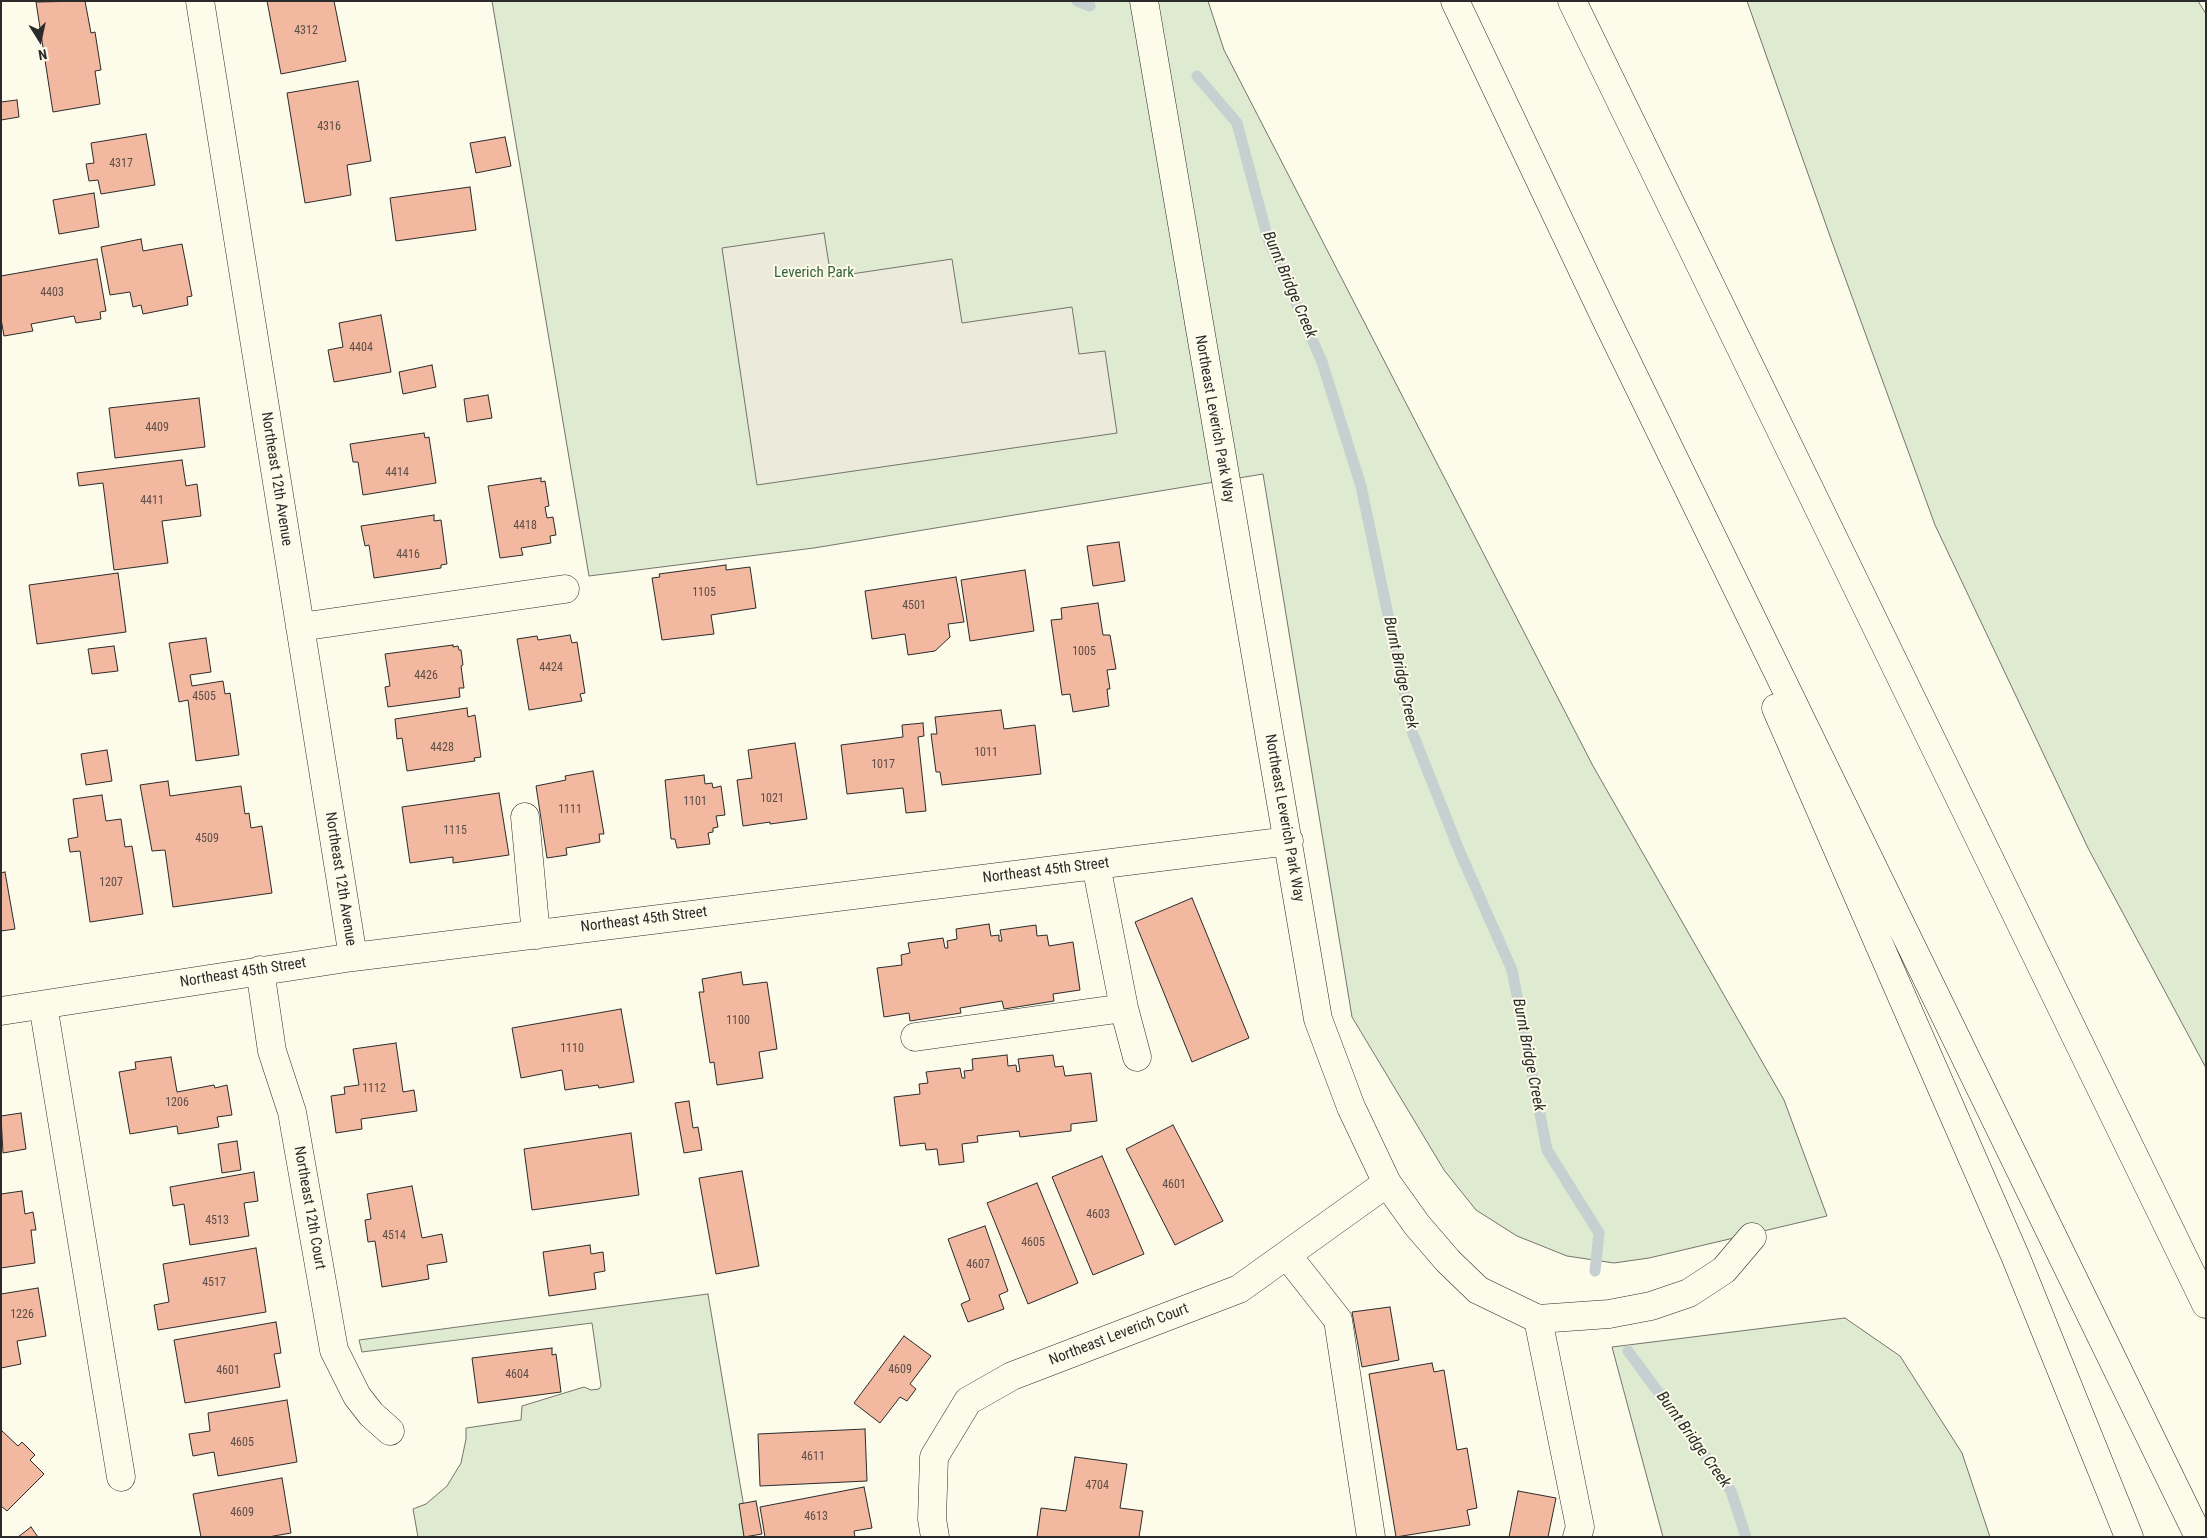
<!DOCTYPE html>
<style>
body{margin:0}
#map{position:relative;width:2207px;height:1538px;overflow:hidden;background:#fdfbea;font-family:"Roboto Condensed",sans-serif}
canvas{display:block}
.frame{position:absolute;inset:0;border:2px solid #2b2b2b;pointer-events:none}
.north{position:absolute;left:15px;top:15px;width:50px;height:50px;-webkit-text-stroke:4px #fdfbea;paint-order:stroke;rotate:170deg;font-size:14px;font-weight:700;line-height:20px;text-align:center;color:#2b2b2b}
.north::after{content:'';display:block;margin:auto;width:18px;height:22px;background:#2b2b2b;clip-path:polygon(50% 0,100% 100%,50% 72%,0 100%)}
</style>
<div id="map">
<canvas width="2207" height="1538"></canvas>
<div class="frame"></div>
<div class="north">N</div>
</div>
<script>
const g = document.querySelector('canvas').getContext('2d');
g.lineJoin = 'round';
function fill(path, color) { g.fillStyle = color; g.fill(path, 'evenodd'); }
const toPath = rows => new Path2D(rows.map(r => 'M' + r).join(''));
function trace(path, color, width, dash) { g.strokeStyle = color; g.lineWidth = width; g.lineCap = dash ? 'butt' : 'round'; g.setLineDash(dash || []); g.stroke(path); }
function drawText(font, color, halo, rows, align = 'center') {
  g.font = font + ' "Roboto Condensed",sans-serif'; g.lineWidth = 4; g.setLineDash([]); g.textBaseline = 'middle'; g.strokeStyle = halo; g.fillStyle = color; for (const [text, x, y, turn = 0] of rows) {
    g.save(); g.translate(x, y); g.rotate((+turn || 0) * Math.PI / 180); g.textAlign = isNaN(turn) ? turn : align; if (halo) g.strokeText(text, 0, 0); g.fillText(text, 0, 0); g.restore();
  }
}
const green = toPath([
 [492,1,1208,1,1224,50,1593,766,1784,1100,1827,1216,1649,1258,1614,1263,1567,1256,1517,1236,1476,1210,1444,1170,1352,1017,1263,474,814,548,589,576,492,1],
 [1747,1,2198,1,2206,14,2206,1068,2088,848,1935,525,1831,239,1747,1],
 [708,1294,749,1537,418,1537,413,1509,426,1504,447,1486,461,1463,466,1439,466,1428,521,1420,522,1406,584,1387,591,1390,599,1389,601,1386,592,1323,362,1352,359,1340,708,1294],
 [1845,1318,1900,1356,1962,1453,1990,1537,1663,1537,1612,1347,1845,1318]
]);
const parking = toPath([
 [824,233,831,277,952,259,962,323,1072,307,1079,354,1105,351,1117,433,757,485,722,248,824,233]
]);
const stream = toPath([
 [1077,1,1090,6],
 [1197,76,1237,123,1268,239,1322,362,1361,486,1413,734,1459,850,1512,970,1547,1150,1599,1233,1595,1271],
 [1628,1351,1731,1491,1746,1537]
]);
const building = toPath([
 [85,1,91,33,95,32,101,70,95,71,100,104,53,112,36,2,85,1],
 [267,1,334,1,346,61,281,74,267,1],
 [358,81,371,161,347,165,351,195,305,203,287,93,358,81],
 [17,100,19,117,1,120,1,102,17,100],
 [146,134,155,185,101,194,98,180,89,181,86,164,94,163,91,143,146,134],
 [505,137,511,166,476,173,470,143,505,137],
 [470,187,476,230,396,241,390,198,470,187],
 [94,193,99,227,59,234,53,200,94,193],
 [141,239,143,251,182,244,192,296,187,297,188,305,143,314,141,305,133,307,130,292,110,295,101,247,141,239],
 [97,259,106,311,100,312,101,319,76,323,74,316,31,324,33,331,4,336,1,319,1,276,97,259],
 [381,315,391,372,334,382,328,350,343,347,339,323,381,315],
 [432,365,436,387,403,394,399,372,432,365],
 [488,395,492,418,467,422,464,399,488,395],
 [199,398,205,447,115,458,109,408,199,398],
 [424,433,425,438,429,437,436,483,363,495,358,462,353,462,350,444,424,433],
 [182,460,186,486,197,484,201,516,162,521,168,563,114,570,103,483,79,486,77,473,182,460],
 [541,478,541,482,545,481,549,506,545,507,547,518,553,517,556,535,550,536,551,543,521,548,523,555,500,558,488,486,541,478],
 [434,515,434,521,441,520,447,564,441,565,441,568,374,578,369,545,365,546,361,526,434,515],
 [1119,542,1125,581,1093,586,1087,546,1119,542],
 [726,565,726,570,750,567,756,608,711,615,714,634,662,640,652,578,660,577,659,574,726,565],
 [1025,570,1034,631,970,641,961,580,1025,570],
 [118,573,126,632,37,644,29,585,118,573],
 [956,577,964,622,948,624,950,637,935,651,908,655,905,634,872,639,865,591,956,577],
 [1098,603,1103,635,1110,635,1116,669,1107,670,1110,689,1107,689,1109,706,1073,712,1070,694,1062,695,1051,620,1062,619,1061,608,1098,603],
 [570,635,572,643,577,642,585,693,580,694,582,701,529,710,517,639,537,636,538,640,570,635],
 [206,638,211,672,190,675,192,686,223,681,225,694,230,693,239,755,196,761,188,700,179,702,169,643,206,638],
 [453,645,453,647,458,646,459,650,461,650,463,665,461,666,464,688,459,688,460,697,388,707,385,687,390,686,385,654,453,645],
 [114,646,118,671,92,674,88,649,114,646],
 [467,708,468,717,475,715,481,757,474,758,475,761,407,771,402,738,397,739,395,719,467,708],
 [1001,710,1004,729,1035,725,1041,774,942,785,940,772,936,772,931,734,937,734,935,717,1001,710],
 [923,723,924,736,918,737,926,811,906,813,903,788,847,794,841,745,903,737,902,725,923,723],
 [795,743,807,819,770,824,770,822,743,826,737,780,752,778,748,750,795,743],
 [107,750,112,781,86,785,81,754,107,750],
 [593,771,604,834,599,834,600,842,566,848,567,855,547,858,536,786,566,780,565,776,593,771],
 [704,775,705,784,712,783,713,788,721,786,725,815,716,816,718,827,713,828,713,832,708,833,710,844,677,848,675,839,671,839,665,780,704,775],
 [168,781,170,796,241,786,245,814,249,813,251,828,262,826,272,893,173,907,165,850,152,851,140,785,168,781],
 [499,793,509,855,453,863,453,857,410,863,402,807,499,793],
 [102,795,106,821,121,819,125,847,132,846,143,914,90,922,80,851,70,852,68,839,78,837,73,799,102,795],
 [5,872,15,929,1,931,1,873,5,872],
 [1192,898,1249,1038,1192,1062,1135,922,1192,898],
 [989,924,991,936,999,935,999,941,1002,941,1000,930,1036,925,1037,936,1047,935,1049,946,1073,942,1080,990,1053,994,1054,1001,1004,1009,1002,1001,960,1008,961,1013,910,1021,909,1013,884,1017,877,968,902,965,901,955,910,953,908,943,943,938,945,948,948,948,947,941,957,939,956,929,989,924],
 [741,972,743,985,767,982,777,1049,759,1052,763,1078,717,1085,714,1062,710,1063,699,992,704,992,702,979,741,972],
 [621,1009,634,1082,599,1088,598,1085,565,1090,562,1070,521,1078,512,1028,621,1009],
 [396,1043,403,1092,414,1090,417,1111,361,1119,362,1129,336,1133,331,1096,345,1094,344,1087,359,1085,353,1049,396,1043],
 [1007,1055,1008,1066,1016,1065,1017,1072,1020,1071,1018,1059,1053,1055,1055,1067,1063,1066,1065,1076,1091,1073,1097,1121,1071,1124,1071,1131,1020,1137,1019,1131,977,1136,978,1142,962,1144,964,1162,939,1165,937,1149,926,1150,925,1143,900,1146,894,1097,920,1094,919,1084,928,1083,926,1072,960,1068,962,1078,965,1078,964,1071,973,1070,972,1059,1007,1055],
 [171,1057,177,1092,214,1085,215,1088,227,1085,232,1115,217,1117,219,1127,178,1134,177,1126,130,1134,119,1072,136,1069,135,1062,171,1057],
 [689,1101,693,1128,698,1127,702,1150,684,1153,675,1103,689,1101],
 [21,1113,26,1149,3,1153,1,1116,21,1113],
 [1173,1125,1223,1221,1175,1245,1126,1149,1173,1125],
 [631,1133,639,1195,532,1210,524,1149,631,1133],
 [237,1141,241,1170,222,1173,218,1144,237,1141],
 [1102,1156,1144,1254,1093,1275,1052,1177,1102,1156],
 [742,1171,759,1266,716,1274,699,1178,742,1171],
 [254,1172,258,1201,244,1203,249,1236,190,1245,184,1204,173,1206,170,1187,254,1172],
 [1037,1183,1078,1283,1028,1304,987,1203,1037,1183],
 [412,1186,422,1238,442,1234,447,1262,427,1265,429,1279,382,1287,375,1241,368,1242,365,1220,371,1219,367,1194,412,1186],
 [22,1191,25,1214,33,1212,36,1230,31,1230,35,1263,1,1268,1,1194,22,1191],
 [985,1226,1008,1291,999,1295,1004,1309,968,1322,961,1304,970,1300,948,1239,985,1226],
 [590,1245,591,1254,603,1252,605,1271,594,1273,596,1289,549,1296,543,1252,590,1245],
 [256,1248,266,1312,158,1330,154,1305,169,1302,163,1264,256,1248],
 [38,1288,46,1336,17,1341,21,1364,1,1368,1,1294,38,1288],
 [1390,1307,1399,1360,1362,1367,1352,1312,1390,1307],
 [276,1322,281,1353,274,1354,280,1387,185,1403,174,1340,276,1322],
 [904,1336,931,1356,910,1384,916,1389,907,1401,900,1397,880,1423,854,1403,904,1336],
 [552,1348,552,1355,556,1354,561,1392,478,1403,472,1358,552,1348],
 [1432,1363,1434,1372,1444,1370,1457,1450,1467,1448,1477,1508,1467,1510,1470,1525,1396,1537,1369,1374,1432,1363],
 [287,1400,297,1462,218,1476,214,1452,193,1456,189,1434,210,1431,208,1413,287,1400],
 [865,1429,867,1481,760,1486,758,1434,865,1429],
 [1,1430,18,1446,22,1442,35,1455,30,1460,44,1474,7,1511,1,1506,1,1430],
 [1075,1457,1127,1464,1120,1508,1143,1511,1139,1537,1037,1537,1041,1508,1066,1511,1075,1457],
 [282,1478,291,1533,268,1537,201,1537,193,1494,282,1478],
 [864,1487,872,1528,854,1531,855,1537,765,1537,760,1507,864,1487],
 [1518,1491,1556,1498,1548,1537,1509,1537,1518,1491],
 [756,1501,762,1534,744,1537,739,1504,756,1501],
 [31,1527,38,1537,18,1537,31,1527]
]);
const minor = toPath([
 [200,1,353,957],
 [1144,1,1318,1019,1351,1107,1387,1183,1417,1225,1448,1261,1478,1290,1538,1319,1609,1314,1651,1306,1689,1293,1724,1270,1752,1237],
 [300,627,565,589],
 [525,817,536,935],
 [1096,865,1124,1008,1137,1057],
 [260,970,272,1051,292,1112,334,1350,357,1396,371,1414,390,1431],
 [43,1005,121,1477],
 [1,1011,353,957,1289,841],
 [915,1037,1124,1008],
 [1287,1255,1338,1320,1371,1537],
 [1538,1319,1580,1527,1577,1537],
 [935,1537,932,1519,934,1457,968,1401,1012,1376,1239,1289,1387,1183]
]);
const highway = toPath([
 [1455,1,1604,315,2199,1537],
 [1572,1,2206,1304],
 [1776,708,2016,1258,2129,1537]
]);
const numberNames = [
 ["4312",306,31],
 ["4316",329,127],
 ["4317",121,164],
 ["4403",52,293],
 ["4404",361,348],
 ["4409",157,428],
 ["4414",397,473],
 ["4411",152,501],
 ["4418",525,526],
 ["4416",408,555],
 ["1105",704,593],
 ["4501",914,606],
 ["1005",1084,652],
 ["4424",551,668],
 ["4426",426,676],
 ["4505",204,697],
 ["4428",442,748],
 ["1011",986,753],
 ["1017",883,765],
 ["1021",772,799],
 ["1101",695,802],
 ["1111",570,810],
 ["1115",455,831],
 ["4509",207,839],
 ["1207",111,883],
 ["1100",738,1021],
 ["1110",572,1049],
 ["1112",374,1089],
 ["1206",177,1103],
 ["4601",1174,1185],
 ["4603",1098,1215],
 ["4513",217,1221],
 ["4514",394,1236],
 ["4605",1033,1243],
 ["4607",978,1265],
 ["4517",214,1283],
 ["1226",22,1315],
 ["4609",900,1370],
 ["4601",228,1371],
 ["4604",517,1375],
 ["4605",242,1443],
 ["4611",813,1457],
 ["4704",1097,1486],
 ["4609",242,1513],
 ["4613",816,1517]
];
const parkNames = [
 ["Leverich Park",814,273]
];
const streetNames = [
 ["Northeast Leverich Park Way",1214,419,80],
 ["Northeast 12th Avenue",276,479,81],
 ["Northeast Leverich Park Way",1284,818,80],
 ["Northeast 45th Street",1046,871,-7],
 ["Northeast 12th Avenue",340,879,81],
 ["Northeast 45th Street",644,920,-7],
 ["Northeast 45th Street",243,973,-9],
 ["Northeast 12th Court",309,1208,80],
 ["Northeast Leverich Court",1119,1335,-21]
];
const waterNames = [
 ["Burnt Bridge Creek",1289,285,67],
 ["Burnt Bridge Creek",1400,673,78],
 ["Burnt Bridge Creek",1528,1055,79],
 ["Burnt Bridge Creek",1693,1440,54]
];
fill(green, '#deebd1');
trace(green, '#74746e', 1);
fill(parking, '#eceadb');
trace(parking, '#74746e', 1);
trace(stream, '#c7d0d0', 11);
fill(building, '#f2b8a0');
trace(building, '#2b2b2b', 1);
trace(minor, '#2b2b2b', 29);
trace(highway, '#2b2b2b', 29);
trace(minor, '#fdfbea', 28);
trace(highway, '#fdfbea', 28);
drawText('12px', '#5d4e48', null, numberNames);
drawText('15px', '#34623c', '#fdfbea', parkNames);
drawText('15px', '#2b2b2b', '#fdfbea', streetNames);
drawText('italic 16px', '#2b2b2b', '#fdfbea', waterNames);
</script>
